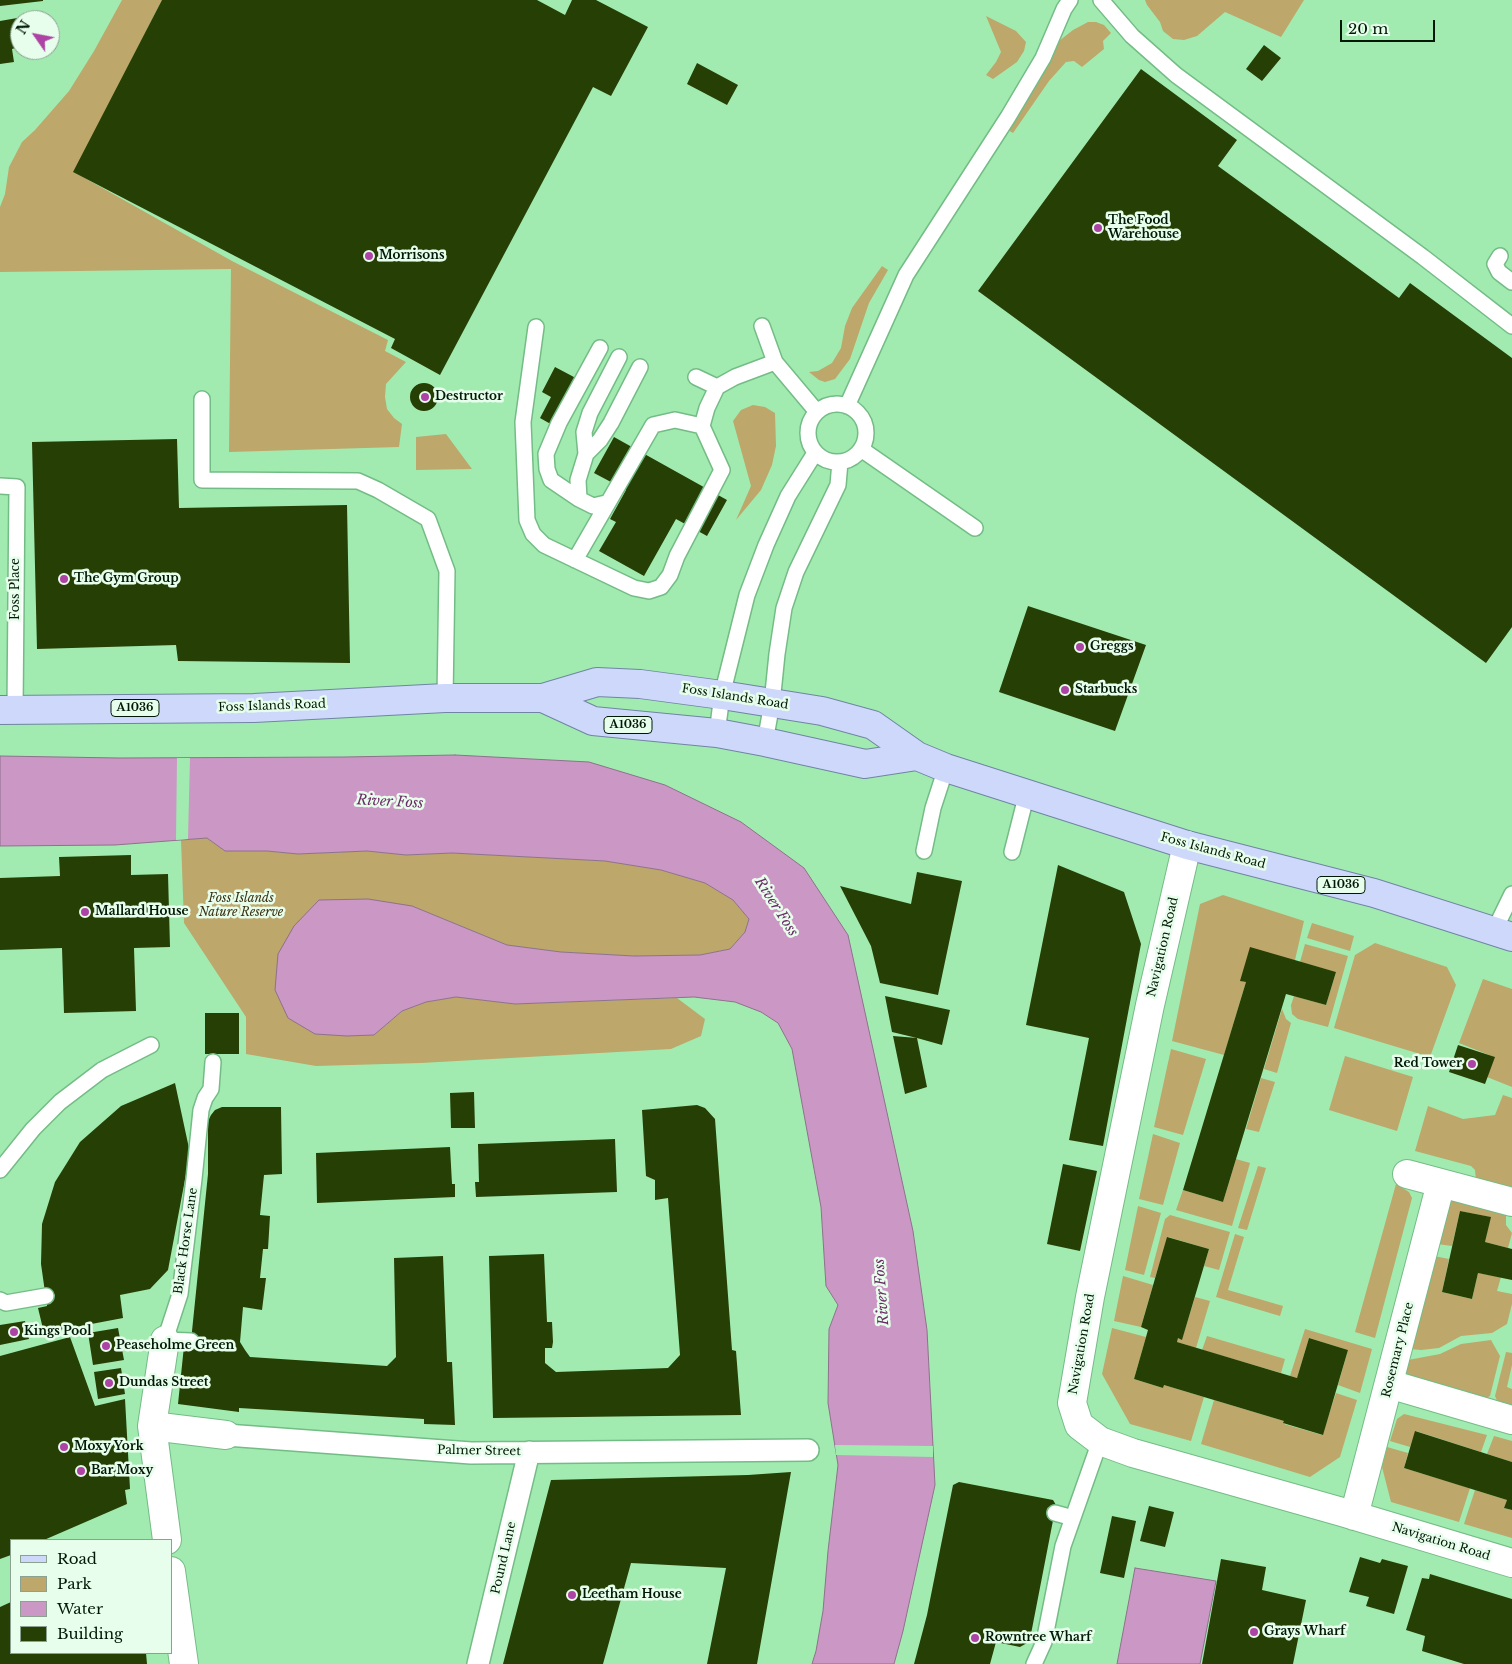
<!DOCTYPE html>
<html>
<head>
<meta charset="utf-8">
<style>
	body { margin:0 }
	#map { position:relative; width:1512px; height:1664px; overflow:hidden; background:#a1ebb1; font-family:"Libre Baskerville",serif }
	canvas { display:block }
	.legend { position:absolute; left:10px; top:1539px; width:162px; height:115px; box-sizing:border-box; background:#e8feec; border:1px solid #8ba290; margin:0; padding:6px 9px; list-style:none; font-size:15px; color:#001805 }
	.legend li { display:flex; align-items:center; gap:10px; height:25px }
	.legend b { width:25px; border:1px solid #8ba290 }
	.north { position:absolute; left:10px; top:10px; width:50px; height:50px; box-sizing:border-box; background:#e8feec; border:1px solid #8ba290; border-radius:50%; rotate:303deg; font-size:14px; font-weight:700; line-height:20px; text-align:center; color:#001805 }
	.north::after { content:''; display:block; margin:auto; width:18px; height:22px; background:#ad43a5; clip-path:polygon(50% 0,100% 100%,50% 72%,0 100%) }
	.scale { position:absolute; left:1340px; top:20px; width:95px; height:22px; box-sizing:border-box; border:2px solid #001805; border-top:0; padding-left:6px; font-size:15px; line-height:18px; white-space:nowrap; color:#001805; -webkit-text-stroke:4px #e8feec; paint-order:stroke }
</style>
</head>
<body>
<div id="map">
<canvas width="1512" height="1664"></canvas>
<ul class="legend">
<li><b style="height:6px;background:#cdd8fb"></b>Road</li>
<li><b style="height:14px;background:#bda76b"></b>Park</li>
<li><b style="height:14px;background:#cb97c4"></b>Water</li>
<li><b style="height:14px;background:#263f04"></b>Building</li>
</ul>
<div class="north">N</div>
<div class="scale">20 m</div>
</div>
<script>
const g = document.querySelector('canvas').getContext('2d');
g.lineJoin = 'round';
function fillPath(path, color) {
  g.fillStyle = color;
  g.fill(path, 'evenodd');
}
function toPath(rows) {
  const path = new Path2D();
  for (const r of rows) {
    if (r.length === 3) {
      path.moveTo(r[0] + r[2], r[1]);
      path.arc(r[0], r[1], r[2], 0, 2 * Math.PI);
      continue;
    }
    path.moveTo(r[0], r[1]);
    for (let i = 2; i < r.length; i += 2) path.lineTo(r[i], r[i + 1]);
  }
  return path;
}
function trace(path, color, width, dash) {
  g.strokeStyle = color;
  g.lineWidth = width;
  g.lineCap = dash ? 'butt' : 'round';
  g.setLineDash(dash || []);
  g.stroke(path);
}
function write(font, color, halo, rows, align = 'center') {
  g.font = font + ' "Libre Baskerville",serif';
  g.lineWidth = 5;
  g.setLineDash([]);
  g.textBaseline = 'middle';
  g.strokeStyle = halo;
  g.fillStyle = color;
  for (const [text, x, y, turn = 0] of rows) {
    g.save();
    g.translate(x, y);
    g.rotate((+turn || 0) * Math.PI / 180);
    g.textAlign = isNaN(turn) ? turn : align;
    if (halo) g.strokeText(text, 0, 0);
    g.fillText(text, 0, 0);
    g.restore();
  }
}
fillPath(toPath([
	[122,0,162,0,74,172,232,261,388,340,385,351,406,362,386,384,385,397,387,409,394,418,402,424,399,447,229,452,231,269,0,272,0,207,5,194,9,167,22,142,35,130,69,91,94,51],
	[1145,0,1304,0,1281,37,1225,12,1197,36,1184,40,1173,39,1163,31,1160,22,1147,5],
	[986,16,1016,31,1026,42,1024,51,1017,62,993,79,986,75,996,62,1001,52],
	[1088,22,1096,22,1104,25,1111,33,1103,41,1104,49,1082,67,1074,61,1066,62,1049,81,1013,133,1008,130,1059,41,1073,30],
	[882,266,888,270,869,303,850,359,835,379,825,382,819,380,809,372,818,371,832,363,841,348,845,326,852,308],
	[753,405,765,407,775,413,776,446,772,465,761,490,736,520,751,486,733,421,741,410],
	[446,434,472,469,416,470,416,437],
	[207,838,225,851,267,851,298,854,367,851,406,855,452,853,605,861,661,870,705,883,733,900,749,919,745,932,730,949,700,955,634,956,561,952,507,945,412,906,374,1035,402,1011,426,1002,456,997,515,1004,677,998,705,1019,701,1036,671,1049,421,1063,316,1066,246,1054,246,1017,184,923,181,840],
	[1223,895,1304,921,1295,960,1241,981,1246,982,1224,1055,1172,1041,1200,904],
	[1312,923,1354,936,1350,951,1307,938],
	[1375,943,1447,967,1456,985,1430,1057,1334,1028,1355,955],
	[1305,944,1348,956,1328,1027,1298,1019,1292,1014,1291,1005,1294,996,1326,1005,1336,972,1300,962],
	[1483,979,1512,989,1512,1087,1487,1077,1494,1057,1459,1043],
	[1282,1009,1286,1019,1291,1023,1277,1073,1264,1069],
	[1171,1049,1206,1059,1183,1135,1154,1127],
	[1345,1056,1413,1077,1397,1131,1329,1110],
	[1261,1078,1275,1082,1259,1132,1246,1129],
	[1503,1095,1512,1098,1512,1196,1476,1180,1475,1170,1471,1166,1415,1151,1428,1106,1463,1119,1495,1115],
	[1153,1134,1180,1143,1163,1205,1139,1199],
	[1236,1159,1250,1163,1232,1226,1176,1210,1183,1190,1223,1202],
	[1258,1166,1266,1168,1247,1230,1238,1228],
	[1396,1184,1409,1192,1412,1198,1375,1338,1355,1332],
	[1460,1200,1506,1210,1506,1225,1512,1233,1508,1248,1485,1242,1490,1217,1460,1211,1452,1246,1437,1244,1448,1206,1452,1201],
	[1138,1206,1161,1213,1144,1275,1125,1270],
	[1170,1215,1230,1232,1219,1270,1204,1266,1209,1249,1168,1237,1155,1278,1150,1277,1165,1219],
	[1235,1234,1244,1237,1228,1290,1283,1306,1280,1316,1216,1297],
	[1434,1256,1449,1259,1442,1292,1472,1299,1478,1273,1501,1277,1497,1291,1512,1294,1512,1304,1507,1324,1492,1333,1461,1336,1439,1348,1421,1350,1410,1349],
	[1123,1276,1153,1285,1141,1327,1114,1321],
	[1195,1297,1210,1301,1196,1348,1177,1342,1178,1338,1182,1339],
	[1112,1328,1146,1337,1134,1379,1163,1388,1164,1385,1204,1397,1191,1441,1130,1424,1102,1374],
	[1305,1329,1372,1349,1360,1393,1338,1385,1348,1350,1309,1338,1297,1378,1290,1376],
	[1207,1336,1285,1359,1281,1373,1202,1350],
	[1491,1340,1500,1356,1490,1396,1481,1401,1405,1376,1404,1371,1408,1360,1440,1354,1461,1344],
	[1506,1352,1512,1353,1512,1365,1507,1387,1512,1389,1512,1409,1499,1405,1495,1396],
	[1336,1393,1357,1400,1340,1457,1310,1477,1201,1444,1214,1400,1284,1421,1284,1424,1322,1435],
	[1404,1414,1487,1435,1481,1452,1416,1431,1410,1447,1390,1441,1397,1419],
	[1494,1436,1512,1441,1512,1462,1487,1454],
	[1387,1447,1408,1453,1404,1468,1470,1488,1459,1522,1391,1502,1382,1467],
	[1475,1490,1507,1500,1504,1508,1512,1510,1512,1538,1464,1524]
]), '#bda76b');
const water = toPath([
	[455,755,589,762,665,785,741,822,804,868,848,935,913,1231,927,1330,935,1485,903,1631,894,1664,812,1664,816,1651,823,1611,828,1551,838,1465,828,1403,829,1329,838,1305,826,1286,821,1207,792,1049,778,1023,761,1012,735,1002,694,997,515,1004,456,997,426,1002,402,1011,374,1035,347,1036,315,1034,288,1018,275,990,278,954,294,926,319,900,368,899,412,906,507,945,561,952,634,956,700,955,730,949,745,932,749,919,733,900,705,883,661,870,605,861,452,853,406,855,367,851,298,854,267,851,225,851,207,838,115,845,0,846,0,756,119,758,344,757,455,755],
	[1135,1568,1216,1581,1200,1664,1117,1664,1135,1568]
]);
fillPath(water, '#cb97c4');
trace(water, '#8e718b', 1);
fillPath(toPath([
	[177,758,190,758,188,839,176,840],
	[835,1445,933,1446,933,1457,836,1455]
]), '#a1ebb1');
fillPath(toPath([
	[0,0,43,0,43,1,0,6],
	[162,0,537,0,565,15,572,0,596,0,648,27,611,96,593,87,440,375,391,348,395,339,73,172],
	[23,17,23,20,20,20,20,47,12,49,14,62,0,64,0,21],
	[1264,45,1281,58,1262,81,1246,69],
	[697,63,738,85,727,105,687,84],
	[1141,69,1237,140,1218,166,1399,298,1410,283,1512,358,1512,627,1486,663,978,291],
	[555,367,589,385,563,431,540,418,551,397,542,392],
	[424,397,14],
	[614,437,727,500,707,536,676,519,644,576,599,551,616,522,610,519,626,490,594,473],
	[177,439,179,508,347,505,350,663,178,661,176,645,37,649,32,442],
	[1028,606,1146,645,1115,731,999,692],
	[131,855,131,875,168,874,170,947,134,948,136,1011,64,1013,62,948,0,950,0,878,60,876,59,857],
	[1058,865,1124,892,1141,944,1103,1146,1069,1140,1089,1038,1026,1025],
	[917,872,962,881,938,995,880,983,871,946,840,886,911,904],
	[1250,947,1336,972,1326,1005,1286,994,1223,1202,1183,1190,1246,982,1240,981],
	[885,996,950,1010,942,1045,917,1038,927,1087,905,1094,893,1036,917,1038,892,1032],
	[205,1013,239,1013,239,1054,205,1054],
	[1458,1045,1495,1057,1485,1084,1449,1072],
	[175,1083,190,1153,168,1270,150,1289,120,1295,123,1318,44,1333,38,1308,47,1306,41,1264,42,1224,55,1182,80,1142,121,1106],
	[474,1092,475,1128,451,1128,450,1093],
	[697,1105,705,1108,715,1119,732,1350,736,1351,741,1415,493,1418,489,1256,544,1254,547,1322,552,1322,553,1342,552,1348,545,1348,545,1363,556,1372,668,1368,680,1355,668,1198,655,1200,655,1180,646,1176,642,1110],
	[222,1107,281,1107,282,1174,264,1175,260,1215,270,1216,268,1249,263,1249,260,1278,266,1278,262,1310,243,1307,240,1342,245,1350,250,1357,387,1366,396,1357,394,1258,443,1256,447,1362,452,1362,455,1425,424,1424,424,1419,239,1408,239,1412,178,1404,184,1346,191,1341,208,1174,208,1121,211,1115,215,1110],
	[615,1139,617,1192,476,1197,475,1182,479,1182,478,1144],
	[450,1147,452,1184,455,1184,455,1197,317,1203,316,1153],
	[1063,1164,1097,1171,1080,1251,1047,1244],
	[1460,1211,1491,1217,1485,1242,1512,1249,1512,1280,1478,1273,1472,1299,1442,1292],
	[1167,1237,1209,1249,1182,1340,1178,1338,1177,1342,1297,1378,1309,1338,1348,1350,1323,1435,1283,1423,1284,1421,1164,1385,1163,1388,1134,1379,1148,1330,1141,1327],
	[25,1321,29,1339,0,1345,0,1325],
	[118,1328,124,1360,93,1365,88,1333],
	[70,1337,95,1406,125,1399,130,1489,125,1490,127,1504,44,1540,11,1540,11,1555,0,1559,0,1356],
	[121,1368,125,1394,98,1399,94,1372],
	[1415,1431,1512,1462,1512,1510,1504,1508,1507,1500,1404,1468],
	[791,1472,757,1664,707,1664,726,1568,631,1563,603,1664,503,1664,551,1480,748,1475],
	[959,1482,1053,1500,1056,1505,1031,1634,1027,1643,1020,1647,996,1642,990,1664,914,1664,927,1615,953,1485],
	[1149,1506,1174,1512,1165,1547,1140,1541],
	[1112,1516,1136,1521,1124,1578,1100,1573],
	[1360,1557,1380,1563,1382,1559,1408,1566,1394,1614,1366,1606,1369,1597,1349,1592],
	[1221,1559,1266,1567,1262,1590,1306,1600,1293,1664,1202,1664],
	[1430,1574,1512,1599,1512,1664,1464,1664,1422,1651,1425,1636,1406,1630,1422,1578,1429,1579],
	[11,1602,11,1653,146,1653,147,1664,0,1664,0,1607]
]), '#263f04');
const service = toPath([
	[1101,0,1132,36,1176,75,1423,257,1512,326],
	[1500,256,1495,264,1499,272,1512,282],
	[762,326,775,362,817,412],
	[536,327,523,422,527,520,533,534,544,545,634,588,649,591,661,587,670,575,677,556,722,470,702,426,707,408,717,387,735,377,775,362],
	[696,377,717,387],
	[202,399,202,480,358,481,378,490,428,519,447,571,445,698],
	[837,433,29],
	[847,406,906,275,1008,117,1043,58,1064,9,1070,0],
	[861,449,975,528],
	[586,454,600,440,611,423,640,367],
	[0,486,17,487,15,709],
	[579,499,551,480,547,469,546,454,559,423,600,348],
	[606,503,593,506,579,499,578,480,586,454,584,432,590,413,619,357],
	[575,560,653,425,675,420,702,426],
	[717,733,722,695,747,595,766,545,788,496,815,453],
	[765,742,772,703,777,654,784,608,796,572,838,485,840,462],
	[924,851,933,808,946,768],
	[1012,852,1027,793],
	[1494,931,1512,894],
	[0,1170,33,1129,60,1102,102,1070,151,1045],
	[0,1300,6,1303,46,1296],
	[191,1341,165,1340,180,1294,194,1179,201,1110,205,1098,211,1089,213,1062],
	[1055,1513,1073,1518],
	[1034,1664,1044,1642,1063,1546,1100,1441]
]);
const pedestrian = toPath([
	[226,1435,471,1453,808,1450],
	[478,1664,529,1452]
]);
const minor = toPath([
	[1187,845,1150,1005,1090,1297,1072,1403,1079,1425,1100,1441,1133,1453,1342,1512,1512,1563],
	[1407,1174,1512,1202],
	[165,1340,152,1426,167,1540],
	[1389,1384,1512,1420],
	[152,1426,226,1435],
	[1354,1516,1441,1183],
	[171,1571,184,1664]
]);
const primary = toPath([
	[543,698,593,721,717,733,765,742,865,764,917,756],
	[0,710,254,708,445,698,543,698,597,682,640,684,722,695,822,711,873,725,917,756,946,768,1187,845,1374,893,1512,937]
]);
trace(service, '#74bc86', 18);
trace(pedestrian, '#74bc86', 24);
trace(minor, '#74bc86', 30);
trace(primary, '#7084a3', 30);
trace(service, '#fff', 15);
trace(pedestrian, '#fff', 21);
trace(minor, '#fff', 28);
trace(primary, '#cdd8fb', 28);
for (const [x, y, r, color] of [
	[1098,228,5,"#ad43a5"],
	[369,256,5,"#ad43a5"],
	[425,397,5,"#ad43a5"],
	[64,579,5,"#ad43a5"],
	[1080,647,5,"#ad43a5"],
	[1065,690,5,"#ad43a5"],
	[85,912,5,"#ad43a5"],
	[1472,1064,5,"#ad43a5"],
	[14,1332,5,"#ad43a5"],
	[106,1346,5,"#ad43a5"],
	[109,1383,5,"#ad43a5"],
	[64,1447,5,"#ad43a5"],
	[81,1471,5,"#ad43a5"],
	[572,1595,5,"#ad43a5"],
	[1254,1632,5,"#ad43a5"],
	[975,1638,5,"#ad43a5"]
]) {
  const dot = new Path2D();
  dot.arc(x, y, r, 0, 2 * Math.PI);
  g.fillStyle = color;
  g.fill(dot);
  trace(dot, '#e8feec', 2);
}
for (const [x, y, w] of [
	[135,708,48],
	[628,725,48],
	[1341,885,48]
]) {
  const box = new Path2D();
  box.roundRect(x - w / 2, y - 8.5, w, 17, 4);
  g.fillStyle = '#e8feec';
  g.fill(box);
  trace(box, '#001805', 1);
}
write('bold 11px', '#001805', null, [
	["A1036",135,708],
	["A1036",628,725],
	["A1036",1341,885]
]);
write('bold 12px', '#001805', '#e8feec', [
	["The Food",1108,221],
	["Warehouse",1108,235],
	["Morrisons",379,256],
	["Destructor",435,397],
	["The Gym Group",74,579],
	["Greggs",1090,647],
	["Starbucks",1075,690],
	["Mallard House",95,912],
	["Red Tower",1462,1064,"right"],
	["Kings Pool",24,1332],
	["Peaseholme Green",116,1346],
	["Dundas Street",119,1383],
	["Moxy York",74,1447],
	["Bar Moxy",91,1471],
	["Leetham House",582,1595],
	["Grays Wharf",1264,1632],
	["Rowntree Wharf",985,1638]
], 'left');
write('12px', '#001805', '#e8feec', [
	["Foss Place",16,589,-90],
	["Foss Islands Road",735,697,9],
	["Foss Islands Road",272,706,-2],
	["Foss Islands Road",1213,851,15],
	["Navigation Road",1163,947,-77],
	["Black Horse Lane",186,1241,-82],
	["Navigation Road",1082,1344,-80],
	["Rosemary Place",1398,1350,-76],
	["Palmer Street",479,1451,1],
	["Navigation Road",1441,1542,17],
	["Pound Lane",504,1558,-77]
]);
write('italic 12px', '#392f11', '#e8feec', [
	["Foss Islands",241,899],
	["Nature Reserve",241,913]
]);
write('italic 14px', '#6a2b65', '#e8feec', [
	["River Foss",390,802,3],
	["River Foss",776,907,57],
	["River Foss",882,1292,-94]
]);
</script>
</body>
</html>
